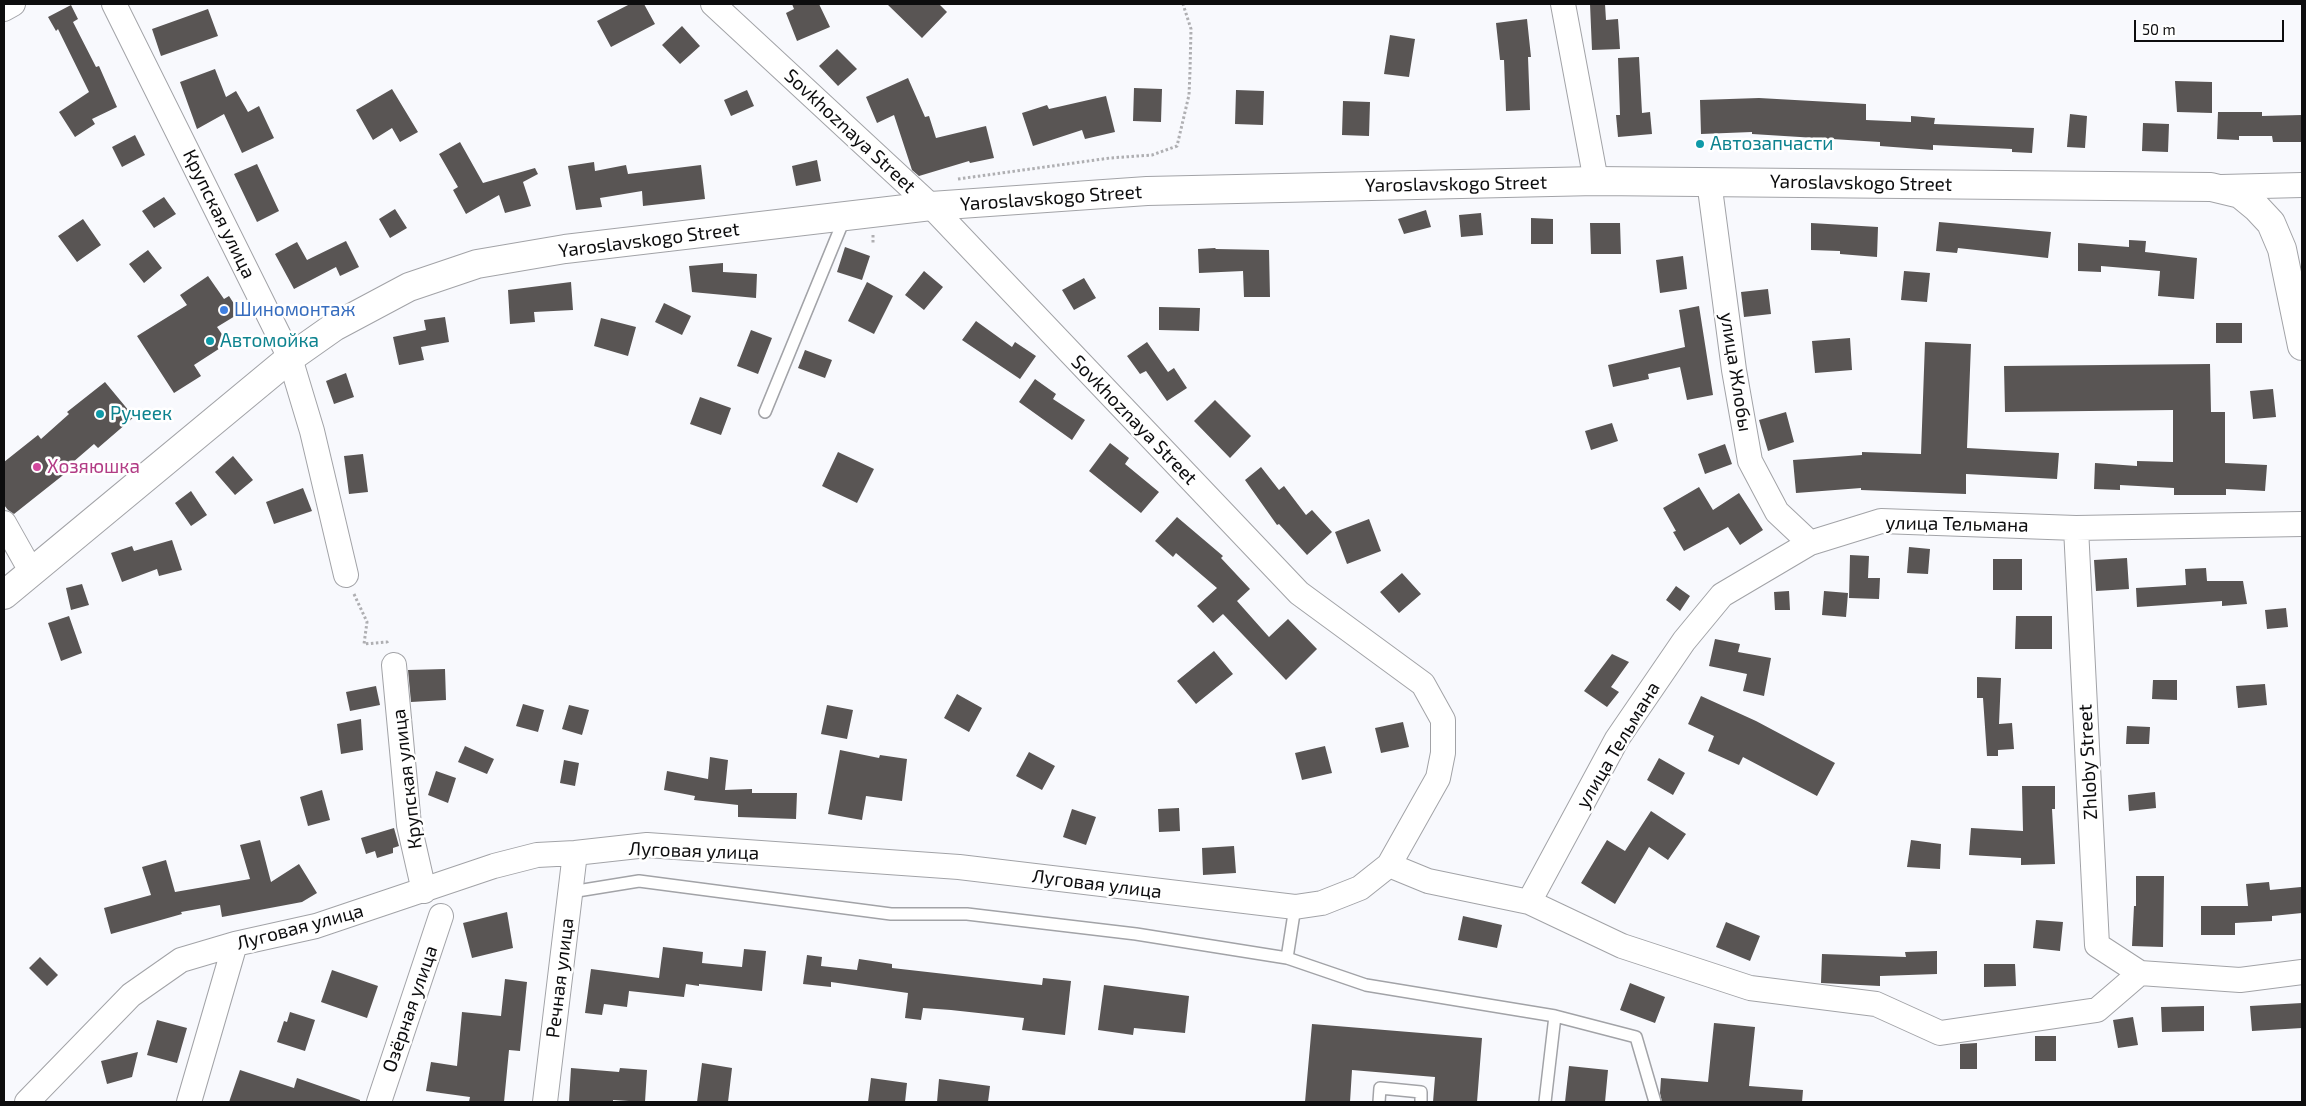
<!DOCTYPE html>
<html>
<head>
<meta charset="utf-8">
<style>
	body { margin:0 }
	#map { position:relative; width:2306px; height:1106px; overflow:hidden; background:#f8f9fd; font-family:"Exo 2",sans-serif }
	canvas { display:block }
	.frame { position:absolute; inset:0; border:5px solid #0d0d0e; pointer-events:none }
	.scale { position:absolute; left:2134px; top:20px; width:150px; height:22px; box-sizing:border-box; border:2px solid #0d0d0e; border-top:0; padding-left:6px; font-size:15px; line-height:18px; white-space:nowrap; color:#0d0d0e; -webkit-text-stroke:4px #fff; paint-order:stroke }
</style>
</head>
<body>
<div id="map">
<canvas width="2306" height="1106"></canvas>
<div class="frame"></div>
<div class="scale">50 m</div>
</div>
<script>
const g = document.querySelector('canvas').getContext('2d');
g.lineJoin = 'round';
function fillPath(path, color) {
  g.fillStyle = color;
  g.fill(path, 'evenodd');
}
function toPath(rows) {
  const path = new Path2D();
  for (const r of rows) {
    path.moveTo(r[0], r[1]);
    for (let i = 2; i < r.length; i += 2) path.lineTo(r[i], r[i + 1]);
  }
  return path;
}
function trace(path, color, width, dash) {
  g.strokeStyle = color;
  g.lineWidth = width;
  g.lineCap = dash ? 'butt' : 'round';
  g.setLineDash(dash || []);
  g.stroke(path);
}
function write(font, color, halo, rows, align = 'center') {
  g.font = font + ' "Exo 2",sans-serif';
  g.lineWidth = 5;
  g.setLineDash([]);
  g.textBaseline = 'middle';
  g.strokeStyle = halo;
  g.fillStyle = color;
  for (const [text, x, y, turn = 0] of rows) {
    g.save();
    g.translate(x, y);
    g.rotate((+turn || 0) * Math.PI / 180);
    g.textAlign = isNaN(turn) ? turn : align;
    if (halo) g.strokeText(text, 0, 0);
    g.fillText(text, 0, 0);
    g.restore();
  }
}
fillPath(toPath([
	[630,4,644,4,655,24,611,47,597,21],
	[792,4,819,4,830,27,797,41,786,13,794,9],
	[887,4,939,4,947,12,922,38],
	[1590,4,1605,4,1606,20,1618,19,1620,49,1592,50],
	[71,5,78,19,73,22,96,67,99,66,117,107,92,119,95,124,75,137,59,112,89,92,58,29,56,31,48,17],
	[208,9,218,36,161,56,152,29],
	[1527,19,1531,57,1528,57,1530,110,1506,111,1504,60,1500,60,1496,23],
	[682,26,700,46,680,64,662,45],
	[1390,35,1415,39,1409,77,1384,74],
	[837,49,857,69,838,86,819,66],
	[1639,57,1642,113,1650,112,1652,134,1618,137,1616,115,1620,115,1618,58],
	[215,69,226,97,236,91,248,112,259,106,274,138,242,153,224,114,197,129,180,82],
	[908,78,925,117,929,116,936,138,986,126,994,158,970,163,969,161,919,176,912,170,894,115,877,123,866,97],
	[2175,81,2212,82,2212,113,2177,112],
	[1134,88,1162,89,1161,122,1133,121],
	[392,89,418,132,400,142,392,128,373,140,356,110],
	[747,90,754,106,731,116,724,100],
	[1236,90,1264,91,1263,125,1235,124],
	[1106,96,1115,132,1085,139,1082,130,1033,146,1022,113,1047,105,1049,109],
	[1759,98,1866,104,1866,120,1911,122,1911,116,1935,118,1934,124,2034,128,2032,153,2012,152,2012,149,1933,145,1933,150,1880,146,1880,142,1752,134,1752,132,1701,134,1700,100],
	[1343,101,1370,102,1369,136,1342,135],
	[2218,112,2262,112,2262,116,2302,115,2302,142,2273,142,2272,136,2239,136,2239,140,2217,139],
	[2070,114,2087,116,2085,148,2067,147],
	[2143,123,2169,124,2168,152,2142,151],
	[135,135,145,155,122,167,112,147],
	[460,142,483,183,535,168,538,174,523,182,531,206,505,213,499,195,466,214,453,190,458,187,439,154],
	[817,160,821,181,796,186,792,166],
	[594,162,595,171,626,165,628,174,701,165,705,199,643,206,642,191,600,198,602,207,576,210,568,166],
	[257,164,279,211,257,222,234,174],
	[164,197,176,214,154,228,142,211],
	[395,209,407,228,390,238,379,219],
	[1426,210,1431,227,1404,234,1398,219],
	[1481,213,1483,235,1461,237,1459,215],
	[1531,218,1553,219,1553,244,1531,244],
	[83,219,101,245,77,262,58,236],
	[1939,222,2051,232,2048,258,1958,248,1957,253,1936,251],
	[1590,223,1620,223,1621,254,1591,254],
	[1811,223,1878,227,1877,257,1840,254,1840,251,1811,250],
	[2129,240,2146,241,2145,252,2197,258,2194,299,2158,296,2160,271,2101,266,2101,272,2078,271,2078,243,2129,247],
	[346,241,359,267,340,276,336,267,294,289,275,254,297,242,307,260],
	[845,247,870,256,862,280,837,272],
	[1215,248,1216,249,1269,250,1270,297,1244,297,1243,271,1199,273,1198,249],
	[148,250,162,268,144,283,129,264],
	[1683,256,1687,289,1660,293,1656,260],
	[723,263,723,272,757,274,756,298,692,292,689,266],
	[924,271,943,287,924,310,905,295],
	[1904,271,1930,273,1927,302,1901,300],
	[208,276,224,299,229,296,240,313,217,327,228,343,194,365,201,376,174,393,137,336,187,305,180,295],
	[1084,278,1096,298,1074,310,1062,290],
	[571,282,573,310,534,312,535,322,510,324,508,290],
	[867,282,893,296,874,334,848,321],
	[1768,289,1771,314,1744,317,1741,292],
	[664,303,691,316,682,335,655,322],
	[1699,306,1713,395,1687,400,1680,367,1648,374,1649,379,1613,387,1608,365,1685,347,1679,310],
	[1159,307,1200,308,1199,331,1159,330],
	[445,317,449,342,421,347,424,360,399,365,393,337,426,330,424,320],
	[601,318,636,327,628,356,594,346],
	[976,321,1012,347,1015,342,1036,356,1020,379,962,340],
	[2216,323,2242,323,2242,343,2216,343],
	[751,330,772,338,758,374,737,366],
	[1850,338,1852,370,1815,373,1812,341],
	[1147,342,1168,372,1174,368,1187,388,1167,401,1146,371,1140,374,1127,356],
	[1925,342,1971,344,1967,448,2059,453,2057,479,1966,474,1966,494,1861,490,1861,488,1796,493,1793,460,1862,455,1862,452,1921,454],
	[805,350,832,360,825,378,798,368],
	[2210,364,2211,412,2225,412,2225,463,2267,465,2265,491,2226,489,2226,495,2174,495,2174,488,2120,485,2120,490,2094,489,2095,463,2137,466,2137,461,2173,462,2173,410,2005,412,2004,366],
	[346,373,354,397,334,404,326,381],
	[1035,379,1056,394,1053,399,1085,420,1072,440,1019,402],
	[105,382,134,417,98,448,94,444,65,469,67,472,14,514,8,510,4,505,4,462,38,435,41,439,69,414,67,412],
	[2273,389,2276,417,2253,419,2250,391],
	[700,397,731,408,721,435,690,424],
	[1215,400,1251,436,1230,458,1194,421],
	[1786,412,1794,442,1768,451,1759,420],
	[1612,423,1618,441,1591,450,1585,431],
	[1110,443,1129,458,1125,464,1159,492,1141,513,1089,471],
	[1725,444,1732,464,1705,474,1698,454],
	[838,452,874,469,857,503,822,486],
	[363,454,368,492,349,494,344,456],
	[233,456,253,480,235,495,215,472],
	[1261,467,1279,490,1284,486,1306,515,1312,510,1332,532,1307,555,1279,524,1277,525,1245,480],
	[1699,487,1713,510,1739,493,1763,530,1740,545,1728,527,1684,551,1673,532,1676,531,1663,508],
	[303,488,312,511,274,524,266,502],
	[191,491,207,515,191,526,175,503],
	[1177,517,1223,556,1221,558,1250,589,1237,601,1269,637,1288,619,1317,649,1286,680,1223,614,1213,623,1197,606,1217,588,1176,553,1173,557,1155,541],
	[1369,519,1381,551,1347,564,1335,532],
	[172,540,182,570,159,576,157,569,122,582,111,553,132,546,134,551],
	[1909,547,1930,549,1928,574,1907,573],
	[1850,555,1869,556,1868,578,1880,578,1879,599,1849,598],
	[2127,558,2129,589,2096,591,2094,560],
	[1993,559,2022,559,2022,590,1993,590],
	[2206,568,2207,581,2243,581,2247,604,2222,606,2222,601,2137,607,2136,588,2186,585,2185,569],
	[1402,573,1421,594,1399,613,1380,592],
	[82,584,89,605,71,610,66,588],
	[1676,586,1690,596,1680,611,1666,600],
	[1789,591,1790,610,1775,610,1774,592],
	[1824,591,1848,593,1846,617,1822,615],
	[2286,608,2288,627,2267,629,2265,610],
	[69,616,82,653,61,661,48,623],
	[2016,616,2052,616,2052,649,2015,649],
	[1715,639,1740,644,1738,652,1771,658,1764,696,1743,691,1747,674,1709,666],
	[1214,651,1233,674,1196,704,1177,681],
	[1612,654,1629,662,1611,687,1619,692,1607,707,1584,691],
	[445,669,446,700,411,702,408,670],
	[1977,677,2001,678,1999,724,2012,723,2014,749,1998,750,1998,756,1987,756,1983,698,1977,698],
	[2153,680,2177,680,2177,700,2152,699],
	[2265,684,2267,705,2238,708,2236,686],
	[376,686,380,705,350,711,346,692],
	[957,694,982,708,969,732,944,718],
	[1701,696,1756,721,1835,763,1817,796,1743,757,1739,765,1708,751,1714,736,1688,724],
	[523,704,544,710,538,732,516,726],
	[569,705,589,710,582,735,562,729],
	[827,705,853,710,847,739,821,734],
	[361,719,363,750,341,754,337,724],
	[1403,722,1409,747,1381,753,1375,728],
	[2127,726,2150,727,2149,744,2126,744],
	[465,746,494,759,487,774,458,762],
	[1325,746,1332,773,1302,780,1295,753],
	[840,750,879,758,880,755,907,759,902,801,866,796,862,820,828,814],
	[1029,752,1055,766,1042,790,1016,776],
	[710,757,728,760,725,790,752,789,752,793,797,793,796,819,738,817,738,805,694,800,695,796,664,790,667,771,708,779],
	[1659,758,1685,773,1673,795,1647,780],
	[564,760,579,763,575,786,560,783],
	[436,771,456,778,448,803,428,795],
	[2022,786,2055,786,2055,809,2052,809,2055,864,2021,865,2021,858,1969,855,1971,828,2023,831],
	[322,790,330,820,308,826,300,797],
	[2155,792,2156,808,2129,811,2128,795],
	[1179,808,1180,831,1159,832,1158,809],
	[1072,809,1096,817,1086,845,1063,837],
	[1651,811,1686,834,1668,860,1649,847,1615,904,1581,883,1607,840,1625,851],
	[394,828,399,846,393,848,393,853,377,858,375,851,366,854,361,838],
	[260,840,271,882,299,864,317,893,302,902,222,917,220,905,181,912,182,914,111,934,104,908,151,895,142,867,166,860,175,892,250,879,240,845],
	[1911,840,1941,844,1940,869,1907,867],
	[1234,846,1236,873,1203,875,1202,848],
	[2136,876,2164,876,2163,947,2132,946,2134,906,2136,906],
	[2269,882,2270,890,2301,887,2302,913,2272,916,2272,921,2235,923,2235,935,2201,935,2201,906,2248,906,2246,884],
	[507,912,513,948,472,958,463,923],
	[1463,916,1502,925,1497,948,1458,940],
	[2036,920,2063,922,2060,951,2033,948],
	[1726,922,1760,936,1750,961,1716,947],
	[663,947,703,952,702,963,742,967,744,949,766,951,762,991,699,984,699,986,686,984,684,997,629,991,627,1007,604,1004,602,1015,585,1013,591,969,659,978],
	[1937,951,1937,974,1880,976,1880,986,1821,983,1822,954,1906,957,1905,952],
	[807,955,822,957,821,966,857,970,859,959,892,964,892,968,1042,985,1043,978,1071,981,1065,1035,1022,1030,1024,1018,951,1010,923,1008,921,1020,905,1018,908,993,831,982,831,987,803,984],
	[40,957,58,975,47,986,29,968],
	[1984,964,2015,964,2016,986,1984,987],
	[332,970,378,986,367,1018,321,1002],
	[505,979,527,982,520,1051,509,1050,504,1102,469,1102,470,1097,426,1091,431,1062,457,1066,462,1012,501,1016],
	[1630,983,1665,997,1655,1023,1620,1010],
	[1104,985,1189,996,1185,1033,1134,1028,1133,1035,1098,1030],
	[2302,1003,2302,1028,2252,1031,2250,1006],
	[2204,1006,2204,1031,2162,1032,2161,1007],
	[290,1012,315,1020,305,1051,277,1042,284,1021,287,1022],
	[2133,1017,2138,1045,2118,1048,2113,1020],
	[157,1020,187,1028,177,1063,147,1055],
	[1714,1023,1755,1027,1749,1086,1803,1090,1802,1102,1662,1102,1660,1093,1661,1078,1708,1082],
	[1312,1024,1482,1038,1477,1102,1433,1102,1435,1077,1352,1070,1350,1102,1305,1102],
	[2035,1036,2056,1036,2056,1061,2035,1061],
	[1977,1043,1977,1069,1960,1069,1960,1044],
	[138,1052,132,1077,107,1084,101,1061],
	[702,1063,732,1068,728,1102,697,1102],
	[1569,1066,1608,1070,1605,1102,1565,1102],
	[571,1068,619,1072,620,1068,647,1070,645,1102,613,1100,613,1102,569,1102],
	[240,1070,294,1088,297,1078,360,1100,360,1102,229,1102],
	[871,1078,907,1083,905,1102,868,1102],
	[939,1079,990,1086,988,1102,937,1102]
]), '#595554');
const service = toPath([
	[765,412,845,217],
	[571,892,639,881,891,914,967,914,1136,934,1287,958,1366,985,1555,1016,1636,1037,1655,1102],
	[1287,958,1295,907],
	[1379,1102,1380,1088,1421,1092,1421,1102],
	[1545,1102,1555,1016]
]);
const minor = toPath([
	[114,4,290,358,312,431,346,575],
	[1563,4,1596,181],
	[4,9,13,4],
	[1709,181,1734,370,1750,461,1777,512,1810,543],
	[2221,187,2302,185],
	[4,523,31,571],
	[2076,528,2097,945,2140,973],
	[394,665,409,825,424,891],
	[1389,865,1428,881,1529,902,1622,946,1750,988,1876,1004,1940,1033,2097,1010,2140,973,2240,980,2302,972],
	[1529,902,1617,739,1684,641,1722,595,1810,543,1881,521,2076,528,2302,524],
	[27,1102,131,995,181,960,235,944,316,926,494,866,537,855,575,853,647,845,959,867,1295,907,1322,903,1360,888,1389,865,1438,778,1443,753,1443,720,1423,684,1299,593,931,206,713,4],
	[189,1102,235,944],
	[379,1102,441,916],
	[545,1102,575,853]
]);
const tertiary = toPath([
	[4,595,290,358,334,327,409,287,477,264,565,249,931,206,1147,191,1596,181,2211,187,2240,194,2257,208,2271,223,2282,249,2302,346]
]);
trace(service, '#a2a3a7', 14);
trace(minor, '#a2a3a7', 26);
trace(tertiary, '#a2a3a7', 30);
trace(toPath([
	[958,179,1110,158,1152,155,1177,146,1189,95,1190,71,1191,29,1183,4],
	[873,235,873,244],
	[354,594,367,622,364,644,387,642,388,645]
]), '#afafb2', 3, [2.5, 2.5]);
trace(service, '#fff', 11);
trace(minor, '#fff', 24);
trace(tertiary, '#fff', 28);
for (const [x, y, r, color] of [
	[1700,144,5,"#0f9aa8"],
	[224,310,5,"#3f7fe0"],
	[210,341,5,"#0f9aa8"],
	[100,414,5,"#0f9aa8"],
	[37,467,5,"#d1479c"]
]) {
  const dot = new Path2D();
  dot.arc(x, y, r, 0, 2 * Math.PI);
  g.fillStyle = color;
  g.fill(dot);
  trace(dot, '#fff', 2);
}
write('19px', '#0d0d0e', '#fff', [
	["Sovkhoznaya Street",850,131,43],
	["Yaroslavskogo Street",1861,183,1],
	["Yaroslavskogo Street",1456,184,-1],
	["Yaroslavskogo Street",1051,198,-4],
	["Крупская улица",219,214,64],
	["Yaroslavskogo Street",649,240,-7],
	["улица Жлобы",1736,372,81],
	["Sovkhoznaya Street",1134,420,46],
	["улица Тельмана",1957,524,1],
	["улица Тельмана",1618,745,-59],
	["Zhloby Street",2088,762,-93],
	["Крупская улица",407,779,-97],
	["Луговая улица",694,851,2],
	["Луговая улица",1097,884,7],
	["Луговая улица",300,927,-15],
	["Речная улица",560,978,-83],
	["Озёрная улица",410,1009,-71]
]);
write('19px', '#0d838f', '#fff', [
	["Автозапчасти",1710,144],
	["Автомойка",220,341],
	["Ручеек",110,414]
], 'left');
write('19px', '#366cbe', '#fff', [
	["Шиномонтаж",234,310]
], 'left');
write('19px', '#b23c85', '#fff', [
	["Хозяюшка",47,467]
], 'left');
</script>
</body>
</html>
